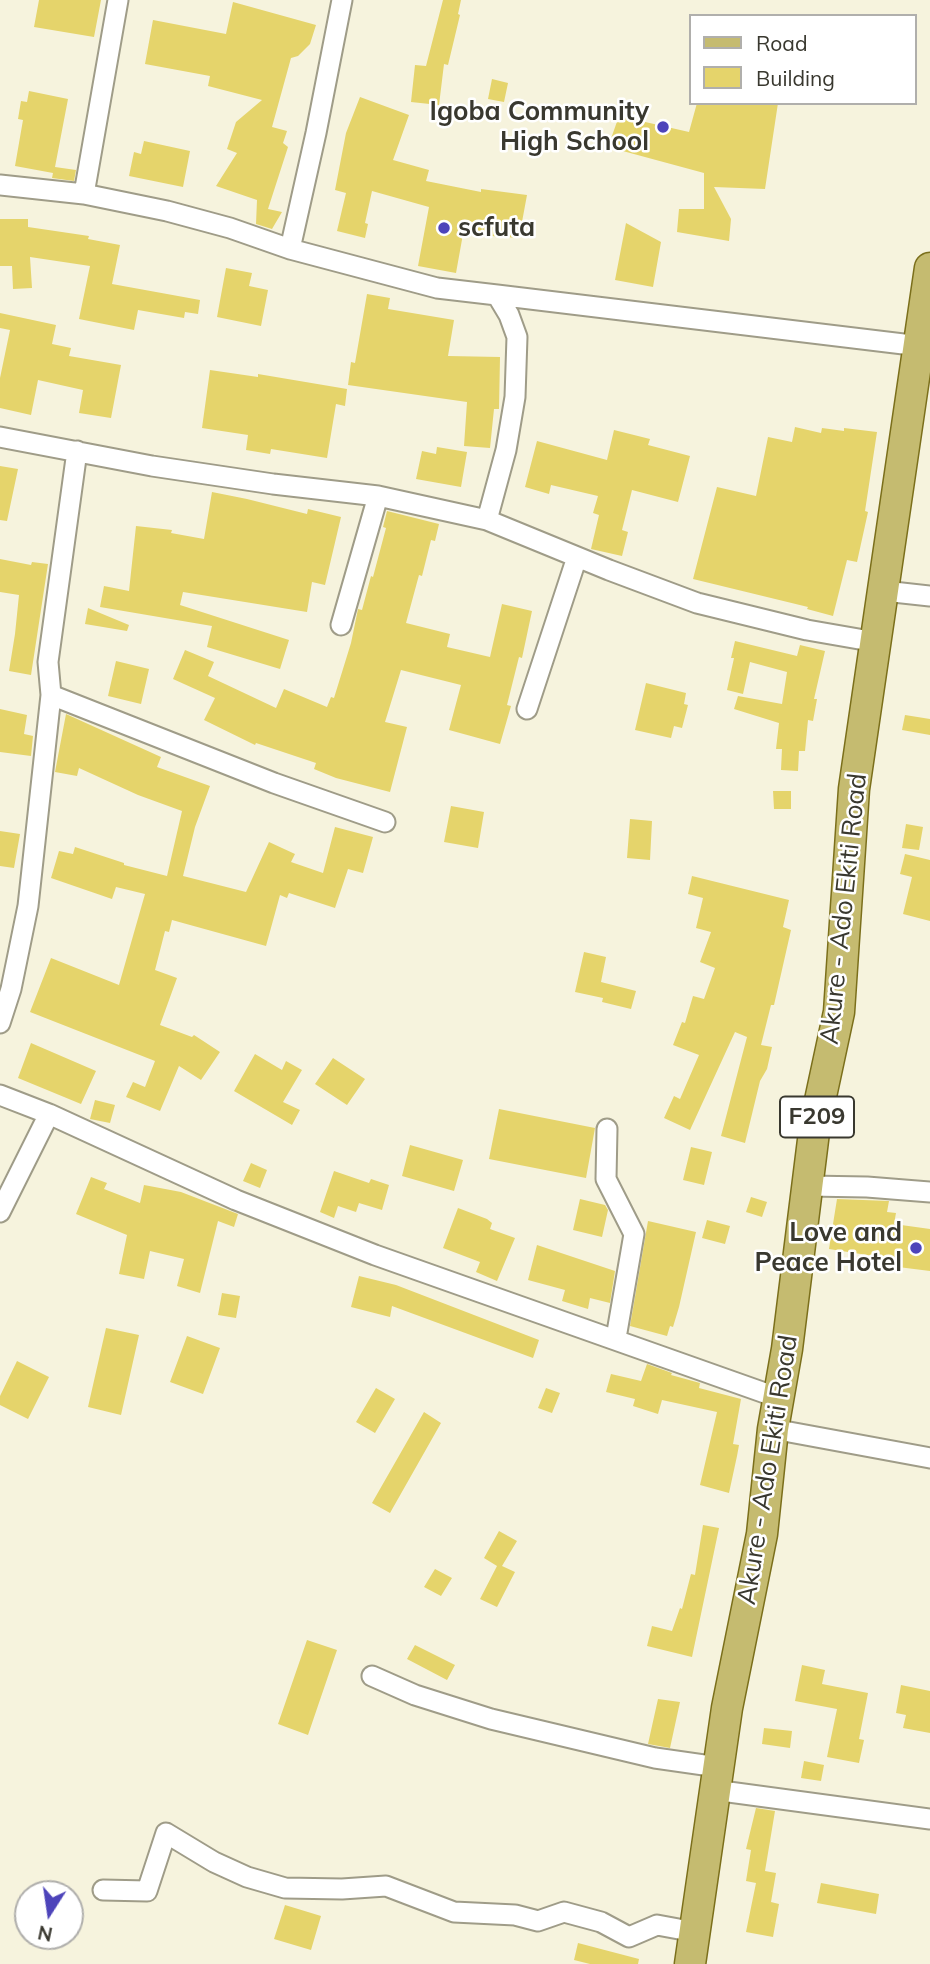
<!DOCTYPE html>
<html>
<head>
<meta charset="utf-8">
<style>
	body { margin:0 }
	#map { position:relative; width:930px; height:1964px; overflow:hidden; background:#f6f3dd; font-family:Mulish,sans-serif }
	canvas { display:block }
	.legend { position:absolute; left:689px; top:14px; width:228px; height:91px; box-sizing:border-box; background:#fff; border:2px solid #b0afac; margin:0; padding:9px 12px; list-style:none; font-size:21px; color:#39382f }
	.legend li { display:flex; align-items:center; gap:14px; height:35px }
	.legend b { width:35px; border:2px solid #b0afac }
	.north { position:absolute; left:14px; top:1880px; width:70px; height:70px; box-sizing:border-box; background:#fff; border:2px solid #b0afac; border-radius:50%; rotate:192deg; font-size:19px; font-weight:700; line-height:28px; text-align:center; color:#39382f }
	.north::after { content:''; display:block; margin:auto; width:24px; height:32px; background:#4d44ba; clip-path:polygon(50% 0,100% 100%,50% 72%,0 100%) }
</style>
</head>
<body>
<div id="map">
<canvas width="930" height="1964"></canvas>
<ul class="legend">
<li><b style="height:9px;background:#c5bb70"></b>Road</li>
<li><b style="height:19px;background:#e5d46b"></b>Building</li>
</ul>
<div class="north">N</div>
</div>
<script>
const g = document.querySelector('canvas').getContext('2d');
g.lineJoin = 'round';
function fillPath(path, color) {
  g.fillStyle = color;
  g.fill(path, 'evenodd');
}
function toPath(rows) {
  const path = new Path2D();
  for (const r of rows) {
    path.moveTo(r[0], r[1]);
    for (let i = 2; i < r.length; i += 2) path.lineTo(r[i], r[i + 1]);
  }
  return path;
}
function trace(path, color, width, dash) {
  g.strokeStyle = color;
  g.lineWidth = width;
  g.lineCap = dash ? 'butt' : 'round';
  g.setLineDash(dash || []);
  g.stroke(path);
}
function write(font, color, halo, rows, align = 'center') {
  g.font = font + ' Mulish,sans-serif';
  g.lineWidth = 5;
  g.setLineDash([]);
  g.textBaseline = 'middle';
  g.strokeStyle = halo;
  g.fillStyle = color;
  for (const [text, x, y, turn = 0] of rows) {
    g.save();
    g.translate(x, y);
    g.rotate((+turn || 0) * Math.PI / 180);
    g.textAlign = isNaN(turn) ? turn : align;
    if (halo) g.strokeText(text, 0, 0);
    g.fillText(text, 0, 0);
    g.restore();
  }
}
fillPath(toPath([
	[39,0,101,0,94,37,34,27],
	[443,0,461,0,458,14,460,15,448,65,444,64,439,105,411,102,415,65,426,66],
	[233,2,316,25,310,44,298,56,291,58,272,127,287,131,283,143,288,147,268,209,282,212,272,229,256,224,257,200,216,186,237,153,227,149,236,122,262,100,208,86,210,76,145,64,153,20,226,34],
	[492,79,508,83,504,102,488,99],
	[29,91,68,99,55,167,76,170,74,181,52,178,53,173,15,166,23,120,18,119,21,101,27,102],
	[360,97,409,115,393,160,429,170,426,181,481,192,481,189,527,195,519,238,463,234,456,273,418,266,429,207,372,191,365,223,368,224,365,238,337,231,346,193,335,190,346,133],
	[697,103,778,103,765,189,714,187,731,219,729,241,677,232,679,209,704,209,704,173,608,147,619,116,689,132],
	[144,141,190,151,183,187,129,176,134,152,141,154],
	[0,219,28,219,28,227,89,236,88,239,120,245,112,284,200,300,198,314,185,312,184,318,138,310,134,330,79,319,90,266,30,257,32,288,13,289,12,266,0,266],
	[626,223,661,242,653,287,615,280],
	[226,268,252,273,249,286,268,290,261,326,217,317],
	[367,294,390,298,388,309,454,320,448,356,500,357,499,409,494,409,490,448,464,446,467,402,348,385,351,362,355,363],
	[0,313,56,325,52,344,71,348,69,356,121,365,111,418,79,413,83,390,38,380,31,415,0,408,0,378,10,330,0,328],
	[210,370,258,377,258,374,347,389,345,406,336,404,327,458,271,449,270,454,246,450,248,435,202,428],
	[795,427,821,433,822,428,844,431,844,428,877,432,865,511,868,512,857,562,847,560,833,616,807,609,808,607,693,579,717,487,756,496,768,437,792,442],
	[614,430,650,439,648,445,690,456,678,502,632,490,622,530,628,532,622,556,591,549,599,515,593,513,598,496,551,485,549,494,525,487,537,441,607,460],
	[437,447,467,452,461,487,416,479,422,451,436,454],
	[0,466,18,469,7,521,0,520],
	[212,492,247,499,307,514,308,509,341,517,325,585,312,582,307,612,183,592,180,605,289,640,280,669,207,647,212,626,100,607,104,586,129,591,136,526,172,530,171,533,204,539],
	[387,511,439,524,435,541,431,540,422,576,419,575,406,623,450,634,447,647,490,657,502,604,532,611,522,658,519,657,507,705,511,706,500,744,449,730,461,685,401,670,385,722,407,727,390,792,336,778,314,769,316,763,256,743,255,745,204,720,215,698,173,679,185,650,214,662,208,676,276,708,284,689,327,707,331,697,334,698,351,643,358,609,362,610,371,576,373,577,386,528,383,527],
	[0,559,31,565,32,562,48,564,31,675,9,671,15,634,19,595,0,592],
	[88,608,129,625,127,631,85,624],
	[735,641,797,656,800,645,825,651,814,699,817,699,813,721,808,720,805,751,799,751,798,771,781,770,782,749,776,749,779,723,734,709,738,696,782,704,787,672,750,662,743,694,727,690,734,658,731,658],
	[116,661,149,669,141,704,108,696],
	[646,683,686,693,684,704,688,705,682,728,674,726,671,738,635,730],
	[0,709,27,715,24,734,33,736,31,756,0,752],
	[66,714,161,757,157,767,210,786,195,827,183,876,246,892,269,842,295,854,291,862,323,873,335,827,373,837,363,873,348,869,335,908,289,893,287,898,280,895,266,946,172,920,169,932,165,931,155,970,177,978,160,1025,192,1037,194,1035,220,1052,201,1080,179,1066,160,1111,126,1097,133,1082,145,1087,155,1061,30,1012,51,958,119,985,145,894,116,887,112,899,51,878,59,851,73,854,75,847,124,863,124,865,167,876,182,811,138,795,79,768,77,776,55,772],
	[905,715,930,719,930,735,902,730],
	[773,791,791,791,791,809,774,809],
	[451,806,484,812,478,848,444,842],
	[630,819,652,821,650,860,627,858],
	[906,824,923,827,919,850,902,848],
	[0,831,20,834,14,868,0,866],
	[905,854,930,860,930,921,903,914,912,877,900,874],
	[692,876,789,900,783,927,791,930,774,1005,771,1005,761,1045,772,1047,767,1069,760,1081,745,1143,721,1136,747,1037,735,1032,690,1130,664,1118,674,1096,680,1099,699,1055,673,1045,682,1022,685,1023,693,996,704,999,715,968,700,962,711,932,696,928,703,898,688,894],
	[584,952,606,957,601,982,636,991,631,1009,602,1002,603,998,575,992],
	[31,1043,96,1071,81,1104,18,1078],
	[255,1054,282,1070,286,1061,302,1070,283,1102,300,1110,292,1125,234,1091],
	[333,1058,365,1079,347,1105,315,1084],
	[95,1100,115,1105,110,1123,90,1119],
	[499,1109,595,1128,586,1178,489,1159],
	[410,1145,463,1160,454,1191,402,1176],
	[691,1147,712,1152,704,1185,683,1180],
	[251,1163,267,1170,260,1188,243,1181],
	[334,1171,369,1183,371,1179,389,1185,382,1210,359,1203,356,1212,338,1206,334,1218,320,1212],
	[91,1177,107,1183,104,1189,140,1203,144,1185,181,1192,238,1214,234,1227,218,1221,200,1293,177,1286,184,1259,150,1251,144,1279,119,1274,127,1235,76,1214],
	[751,1197,767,1202,762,1217,746,1212],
	[580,1199,605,1205,608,1210,602,1237,573,1230],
	[837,1199,889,1201,887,1212,896,1213,894,1224,930,1229,930,1271,898,1267,899,1260,829,1249],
	[458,1208,487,1219,492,1223,490,1229,515,1238,497,1281,476,1272,480,1262,443,1248],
	[707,1220,730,1226,725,1244,702,1238],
	[648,1221,696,1232,679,1307,673,1327,670,1326,667,1336,630,1326],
	[537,1245,615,1271,610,1303,590,1298,588,1309,562,1301,565,1290,528,1280],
	[359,1276,396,1285,539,1340,533,1358,392,1306,390,1317,351,1307],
	[222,1293,240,1296,236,1318,218,1315],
	[106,1328,139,1335,121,1415,88,1407],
	[187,1336,220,1348,203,1394,170,1382],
	[17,1361,49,1377,28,1419,0,1405,0,1396],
	[647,1364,672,1373,671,1375,700,1383,699,1388,741,1399,733,1444,739,1445,737,1456,729,1493,700,1485,717,1412,662,1400,658,1414,633,1406,635,1399,606,1392,611,1374,641,1381],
	[376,1388,395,1399,375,1433,356,1422],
	[546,1388,560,1393,552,1413,538,1408],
	[424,1412,441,1423,390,1513,372,1503],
	[703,1525,719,1528,692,1657,647,1646,652,1626,672,1631,680,1608,682,1609,691,1574,695,1575],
	[499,1531,517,1541,502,1566,515,1572,497,1607,480,1599,497,1566,484,1558],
	[435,1569,452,1578,441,1596,424,1587],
	[307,1640,337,1650,308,1735,278,1724],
	[415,1645,455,1665,447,1680,407,1659],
	[802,1665,825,1670,822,1684,868,1693,859,1739,864,1740,859,1763,827,1757,837,1709,795,1701],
	[901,1685,930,1691,930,1733,903,1728,906,1715,896,1713],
	[658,1699,680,1702,670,1748,648,1744],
	[764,1728,792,1731,790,1748,762,1744],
	[804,1761,824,1765,821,1781,801,1778],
	[756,1808,775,1811,765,1871,776,1873,771,1902,779,1904,773,1937,746,1932,756,1883,746,1881,751,1850,746,1849],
	[821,1883,879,1894,876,1914,817,1903],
	[285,1905,321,1916,311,1950,274,1939],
	[578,1943,639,1959,638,1964,590,1964,574,1960]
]), '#e5d46b');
const minor = toPath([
	[0,185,84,194,167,211,230,228,290,249,437,288,497,295,509,315,517,337,515,397,506,450,487,520],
	[84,194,118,0],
	[290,249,316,133,342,0],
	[497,295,920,346],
	[0,437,152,466,273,484,378,496,487,520,609,570,697,603,807,630,876,642],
	[884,591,930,596],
	[341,625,378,496],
	[51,695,274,783,385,822],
	[527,709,577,557],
	[0,1023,11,989,28,906,51,695,48,662,77,451],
	[0,1095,49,1114,236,1200,375,1255,779,1398],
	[607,1129,606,1179,634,1234,616,1338],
	[808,1186,867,1187,930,1192],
	[0,1212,49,1114],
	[773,1429,930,1458],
	[372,1676,415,1695,491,1719,655,1758,718,1767],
	[714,1790,930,1819],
	[103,1890,147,1891,166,1833,214,1862,247,1877,285,1888,342,1889,386,1886,454,1912,515,1915,538,1921,564,1912,601,1922,629,1937,657,1925,695,1932]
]);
const primary = toPath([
	[690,1964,727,1708,762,1534,773,1429,787,1349,815,1124,839,1012,854,789,930,268]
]);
trace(minor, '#9f9c88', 23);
trace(primary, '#7b6f1b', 33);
trace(minor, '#fff', 19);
trace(primary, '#c5bb70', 30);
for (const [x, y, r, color] of [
	[663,127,7,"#4d44ba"],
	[444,228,7,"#4d44ba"],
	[916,1248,7,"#4d44ba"]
]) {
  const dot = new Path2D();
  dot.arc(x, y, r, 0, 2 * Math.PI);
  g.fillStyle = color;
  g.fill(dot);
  trace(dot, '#fff', 2.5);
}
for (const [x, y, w] of [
	[817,1117,74]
]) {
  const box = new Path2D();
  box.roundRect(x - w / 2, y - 20.5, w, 41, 5);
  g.fillStyle = '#fff';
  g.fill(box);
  trace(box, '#39382f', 2);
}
write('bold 24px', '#39382f', null, [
	["F209",817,1117]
]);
write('bold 26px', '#39382f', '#fff', [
	["Igoba Community",649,112],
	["High School",649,142],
	["scfuta",458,228,"left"],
	["Love and",902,1233],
	["Peace Hotel",902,1263]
], 'right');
write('26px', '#39382f', '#fff', [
	["Akure - Ado Ekiti Road",844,909,-84],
	["Akure - Ado Ekiti Road",768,1470,-81]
]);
</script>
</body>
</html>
